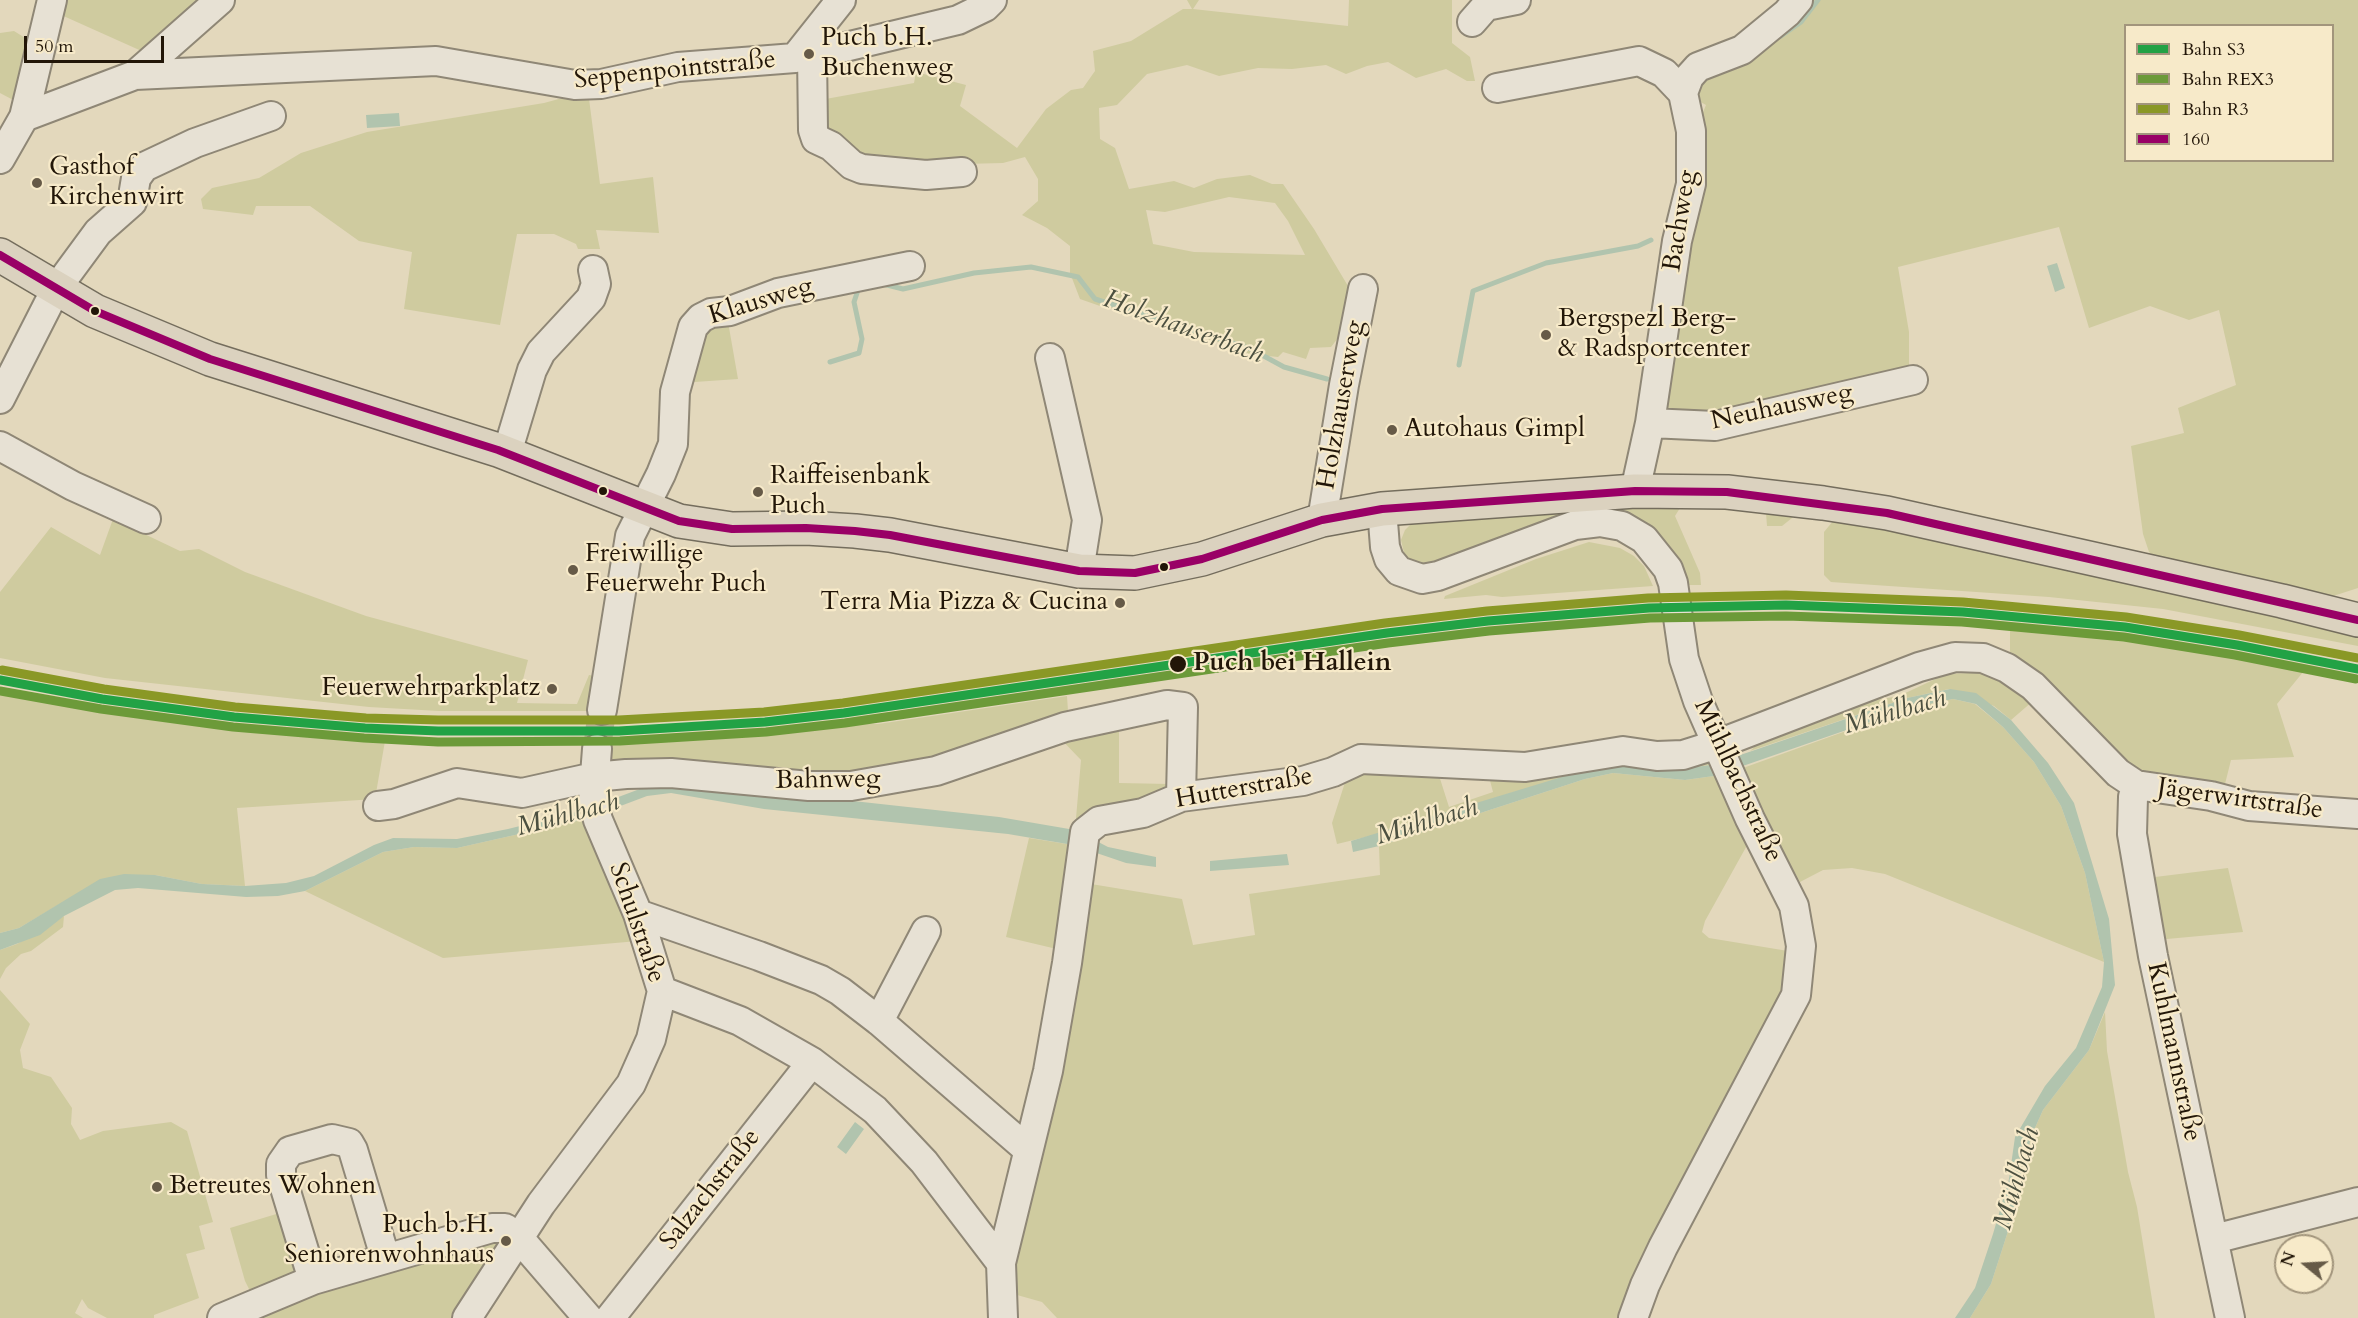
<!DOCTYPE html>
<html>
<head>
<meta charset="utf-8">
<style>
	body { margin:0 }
	#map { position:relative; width:2358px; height:1318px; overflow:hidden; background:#e3d8bc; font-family:Cardo,serif }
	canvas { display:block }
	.legend { position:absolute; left:2124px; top:24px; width:210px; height:138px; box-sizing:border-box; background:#f7eac9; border:2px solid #a2957c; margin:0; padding:8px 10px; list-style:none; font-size:18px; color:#221608 }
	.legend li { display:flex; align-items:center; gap:12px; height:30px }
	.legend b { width:30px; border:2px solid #a2957c }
	.north { position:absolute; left:2274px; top:1234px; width:60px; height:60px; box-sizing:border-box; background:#f7eac9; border:2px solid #a2957c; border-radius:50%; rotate:288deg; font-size:16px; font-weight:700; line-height:24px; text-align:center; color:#221608 }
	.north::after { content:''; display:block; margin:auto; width:21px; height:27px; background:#665a47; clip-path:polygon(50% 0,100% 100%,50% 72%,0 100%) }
	.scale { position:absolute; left:24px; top:36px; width:140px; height:27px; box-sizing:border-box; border:3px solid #221608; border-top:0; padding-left:8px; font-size:18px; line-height:21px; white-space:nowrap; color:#221608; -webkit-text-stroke:4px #f7eac9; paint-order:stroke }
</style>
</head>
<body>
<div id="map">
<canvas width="2358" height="1318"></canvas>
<ul class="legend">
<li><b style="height:8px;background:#22a245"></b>Bahn S3</li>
<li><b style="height:8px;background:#6c9a39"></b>Bahn REX3</li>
<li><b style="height:8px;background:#8a9826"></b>Bahn R3</li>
<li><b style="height:8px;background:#906"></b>160</li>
</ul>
<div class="north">N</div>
<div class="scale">50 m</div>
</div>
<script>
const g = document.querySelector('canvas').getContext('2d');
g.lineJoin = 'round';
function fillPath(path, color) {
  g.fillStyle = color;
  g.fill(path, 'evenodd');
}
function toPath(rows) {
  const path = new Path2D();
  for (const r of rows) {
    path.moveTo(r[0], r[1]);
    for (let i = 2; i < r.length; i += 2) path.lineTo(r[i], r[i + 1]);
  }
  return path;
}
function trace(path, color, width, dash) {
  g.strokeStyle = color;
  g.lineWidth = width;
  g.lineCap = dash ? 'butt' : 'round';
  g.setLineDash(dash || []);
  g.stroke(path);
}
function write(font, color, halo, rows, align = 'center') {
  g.font = font + ' Cardo,serif';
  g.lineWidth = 4.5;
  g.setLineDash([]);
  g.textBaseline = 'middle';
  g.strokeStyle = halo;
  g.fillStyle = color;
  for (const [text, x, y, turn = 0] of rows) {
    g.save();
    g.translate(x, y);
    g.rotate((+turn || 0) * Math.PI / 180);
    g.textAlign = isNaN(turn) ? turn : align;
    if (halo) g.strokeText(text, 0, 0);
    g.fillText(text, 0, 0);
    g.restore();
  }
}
fillPath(toPath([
	[62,0,209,0,146,53,59,14],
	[1187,0,1199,0,1193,9,1348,26,1349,0,1452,0,1452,43,1470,57,1475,81,1467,81,1446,69,1416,78,1388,62,1367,66,1346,74,1326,65,1292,69,1258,68,1219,76,1187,65,1147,74,1117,105,1099,108,1100,139,1115,148,1129,189,1174,181,1194,188,1217,179,1250,175,1272,184,1283,184,1314,229,1348,286,1352,303,1349,324,1331,347,1310,348,1306,359,1283,352,1278,357,1249,354,1225,344,1171,329,1135,313,1100,306,1080,299,1070,273,1070,246,1047,228,1022,215,1038,201,1038,179,1025,157,1003,163,884,166,825,138,820,100,914,83,916,72,966,85,960,106,1017,148,1046,109,1071,90,1083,88,1095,71,1093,51,1131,41,1183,9,1192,9],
	[1229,197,1275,203,1288,221,1305,255,1194,252,1153,244,1146,210,1165,212],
	[1813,0,2358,0,2358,588,2327,598,2158,560,2149,552,2143,534,2131,446,2184,433,2178,408,2236,385,2219,310,2189,320,2150,306,2089,328,2059,227,1898,267,1909,332,1909,375,1776,408,1658,416,1697,127,1706,105,1692,97,1698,81],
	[2126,26,2332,26,2332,160,2126,160],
	[14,31,30,41,17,102,0,93,0,33],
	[588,91,600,184,653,177,659,233,596,230,600,249,578,249,576,244,554,234,517,234,500,325,404,309,412,252,359,241,310,206,256,206,253,215,203,209,201,199,212,188,259,178,301,153,367,132,544,103],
	[727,316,738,379,680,383,695,331],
	[1586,504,1802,510,1782,526,1767,526,1766,513,1687,506,1680,508,1675,516,1700,573,1701,585,1686,585,1630,519,1441,564,1422,566,1410,562,1404,553,1401,540,1405,530,1415,520],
	[1838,515,2358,629,2358,646,2163,609,2049,597,1831,582,1824,575,1824,532],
	[113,519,180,551,199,549,245,572,366,616,528,660,517,703,577,704,589,675,595,676,589,711,439,711,369,707,105,678,0,658,0,592,51,527,100,555],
	[1589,542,1620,548,1634,556,1644,566,1653,586,1502,597,1486,595,1444,599,1445,596,1536,559],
	[2010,627,2173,644,2308,666,2277,704,2294,757,2231,760,2223,792,2150,778,2109,757,2010,657],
	[1993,672,2033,701,2011,720,1994,706,1949,689,1907,698,1750,751,1765,737,1817,723,1858,703,1899,696,1946,674],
	[0,692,197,724,385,741,375,799,237,808,245,886,202,884,155,875,58,905,19,928,0,933],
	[1067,696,1068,711,1080,713,891,777,607,769,605,742,855,723,878,724],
	[1953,699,1975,704,2003,727,2034,762,2061,806,2085,873,2104,962,1885,874,1852,868,1823,870,1800,882,1766,820,1743,768,1910,708],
	[1119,719,1119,783,1169,784,1171,789,1075,830,1081,760,1056,734],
	[1708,760,1711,765,1670,770,1621,765,1514,792,1383,833,1337,844,1332,823,1348,773,1436,766,1449,807,1493,792,1487,769],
	[1613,773,1685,780,1714,776,1750,840,1705,921,1702,932,1709,938,1788,951,1788,970,1770,1030,1630,1283,1620,1318,1057,1318,1042,1302,1010,1293,1010,1259,1091,884,1182,899,1193,945,1255,935,1249,894,1380,875,1379,846,1585,779],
	[586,819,638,941,443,958,305,891,383,852,414,847,457,848],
	[1029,838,1073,845,1061,950,1006,937],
	[2228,868,2243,932,2156,940,2147,878],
	[64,916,63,927,31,951,21,954,6,968,0,979,0,950,17,944],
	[0,990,30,1024,20,1050,23,1068,51,1077,72,1108,71,1124,80,1140,103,1131,171,1122,187,1131,213,1222,199,1226,205,1249,186,1254,199,1298,154,1315,154,1318,107,1318,88,1308,82,1299,75,1313,83,1318,0,1318],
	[2105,1012,2107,1051,2128,1172,2137,1207,2155,1318,1970,1318,1991,1284,2011,1222,2031,1137,2043,1110,2089,1050],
	[283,1212,297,1272,257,1292,249,1289,245,1281,230,1228],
	[496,1238,500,1243,459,1318,253,1318,321,1284]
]), '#cfcb9f');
fillPath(toPath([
	[399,113,400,126,367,128,366,115],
	[2057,263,2065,288,2055,292,2047,266],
	[1950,689,1976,693,2011,720,2048,763,2074,803,2109,919,2115,985,2089,1050,2043,1110,2031,1137,2011,1222,1991,1284,1970,1318,1955,1318,1975,1288,1993,1234,2009,1179,2015,1137,2045,1086,2076,1048,2102,987,2104,962,2085,873,2061,806,2034,762,2003,727,1976,704,1953,699,1910,708,1714,776,1685,780,1613,773,1585,779,1379,846,1353,852,1351,841,1598,766,1621,765,1670,770,1711,765,1907,698],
	[671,781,999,817,1075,830,1108,847,1156,857,1156,867,1126,863,1073,845,1008,834,764,809,671,793,647,796,586,819,457,848,414,847,383,852,305,891,278,896,246,897,138,888,115,890,64,916,40,935,0,950,0,933,19,928,100,879,124,874,155,875,202,884,245,886,286,883,314,876,374,845,393,838,457,839,508,829,584,810,645,787],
	[1287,854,1289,865,1210,871,1210,861],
	[855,1122,864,1129,846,1154,837,1147]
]), '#b1c4ae');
trace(toPath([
	[1781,36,1801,22,1818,0],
	[883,284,903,289,974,273,1031,267,1078,277,1095,299,1251,349,1284,367,1327,379],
	[830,362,859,353,862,339,854,302,859,287],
	[1459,365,1473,291,1546,263,1638,246,1651,240]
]), '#b1c4ae', 5);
trace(toPath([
	[597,749,602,710]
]), '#bcb198', 28, [28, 14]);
const minor = toPath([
	[1472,22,1486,6,1516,0],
	[812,55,813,130,816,139,831,146,852,165,862,169,926,175,962,172],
	[795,58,841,0],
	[135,75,436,61,575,85,601,84,678,67,795,58,812,55,958,20,985,7,992,0],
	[1497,88,1639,61,1664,73,1683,93,1691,131,1691,184,1677,241,1650,423,1635,491],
	[1683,93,1689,77,1698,67,1742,50,1787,13,1798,0],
	[24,117,135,75,220,0],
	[0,159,24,117,52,0],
	[1050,358,1087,520,1079,571],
	[0,399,56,289,98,232,132,202,136,178,144,167,195,143,271,116],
	[1650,423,1715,426,1913,380],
	[0,446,73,486,146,519],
	[507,453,532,370,541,352,591,298,596,284,593,270],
	[1382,509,1385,547,1389,559,1399,571,1422,579,1438,576,1575,525,1600,522,1622,526,1644,539,1668,569,1673,583,1684,659,1698,701,1750,819,1794,906,1801,946,1796,995,1663,1247,1645,1285,1633,1318],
	[1322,520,1344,385,1363,289],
	[602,710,630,536,661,474,673,444,675,392,693,327,701,318,711,313,730,311,778,293,910,266],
	[2136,785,2133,797,2132,834,2153,956,2230,1318],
	[378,806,394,804,457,783,522,793,594,777,626,774,671,773,809,786,851,786,936,771,1065,727,1167,705,1183,707,1181,797],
	[638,914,759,956,821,980,840,991,879,1021,1027,1149],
	[662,991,740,1021,812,1062,875,1110,924,1162,1001,1263],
	[879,1021,926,931],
	[2214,1239,2358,1202],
	[313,1280,281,1175,281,1164,290,1151,332,1139,349,1143,353,1150,385,1257],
	[222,1318,313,1280,492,1228,505,1228,519,1238,588,1318],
	[467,1318,541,1204,631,1084,651,1039,662,991,638,914,598,820,593,801,597,749],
	[610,1318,812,1062],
	[1003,1318,1001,1263,1048,1071,1067,963,1085,832,1099,821,1143,813,1181,797,1303,781,1333,772,1361,759,1525,767,1623,751,1657,756,1683,755,1718,744,1919,667,1955,657,1983,658,2007,668,2033,686,2118,773,2136,785,2211,796,2249,806,2358,814]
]);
const major = toPath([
	[0,255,95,311,210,359,498,450,679,521,732,529,806,528,855,531,890,535,1079,571,1135,573,1202,559,1322,520,1382,509,1635,491,1727,492,1823,503,1887,513,2282,601,2358,620]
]);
trace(minor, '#8f8776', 32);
trace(major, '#746d5d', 36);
trace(minor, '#e7e1d4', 28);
trace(major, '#dbd2bf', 33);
trace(toPath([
	[0,255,95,311,210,359,498,450,679,521,732,529,806,528,855,531,890,535,1079,571,1135,573,1202,559,1322,520,1382,509,1635,491,1727,492,1887,513,2358,620]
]), '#906', 8);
trace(toPath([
	[0,680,102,699,234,717,365,728,438,731,619,731,765,722,844,713,1387,633,1488,621,1649,608,1786,605,1963,612,2125,627,2237,645,2358,669]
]), '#22a245', 9);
trace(toPath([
	[0,691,101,709,233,727,364,738,438,742,620,741,766,732,845,723,1388,643,1489,631,1650,618,1786,616,1962,622,2124,637,2235,655,2356,679]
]), '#6c9a39', 9);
trace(toPath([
	[2,670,104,689,235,707,366,718,438,720,619,720,764,712,843,703,1385,623,1487,611,1648,598,1786,595,1963,602,2126,617,2239,635,2358,658]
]), '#8a9826', 9);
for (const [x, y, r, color] of [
	[809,54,6,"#665a47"],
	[37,183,6,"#665a47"],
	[95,311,5,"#221608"],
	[1546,335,6,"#665a47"],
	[1392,430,6,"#665a47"],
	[603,491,5,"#221608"],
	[758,492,6,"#665a47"],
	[1164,567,5,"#221608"],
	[573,570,6,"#665a47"],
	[1120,603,6,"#665a47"],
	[1178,664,9,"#221608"],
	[552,689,6,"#665a47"],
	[157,1187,6,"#665a47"],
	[506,1241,6,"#665a47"]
]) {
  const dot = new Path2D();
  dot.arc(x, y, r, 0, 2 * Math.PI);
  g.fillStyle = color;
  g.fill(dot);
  trace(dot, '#f7eac9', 2);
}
write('26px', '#221608', '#f7eac9', [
	["Puch b.H.",821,39],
	["Buchenweg",821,69],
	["Gasthof",49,168],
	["Kirchenwirt",49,198],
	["Bergspezl Berg-",1558,320],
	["& Radsportcenter",1558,350],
	["Autohaus Gimpl",1404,430],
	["Raiffeisenbank",770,477],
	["Puch",770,507],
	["Freiwillige",585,555],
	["Feuerwehr Puch",585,585],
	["Terra Mia Pizza & Cucina",1108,603,"right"],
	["Feuerwehrparkplatz",540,689,"right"],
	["Betreutes Wohnen",169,1187],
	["Puch b.H.",494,1226,"right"],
	["Seniorenwohnhaus",494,1256,"right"]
], 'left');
write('26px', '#221608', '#f7eac9', [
	["Seppenpointstraße",675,71,-6],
	["Bachweg",1681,221,-81],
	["Klausweg",761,302,-17],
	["Holzhauserweg",1342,405,-80],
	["Neuhausweg",1782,408,-12],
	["Bahnweg",828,781,-1],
	["Mühlbachstraße",1737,781,65],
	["Hutterstraße",1244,789,-10],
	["Jägerwirtstraße",2240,800,8],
	["Schulstraße",636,923,71],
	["Kuhlmannstraße",2173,1052,78],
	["Salzachstraße",711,1190,-52]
]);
write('bold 26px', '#221608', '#f7eac9', [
	["Puch bei Hallein",1193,664]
], 'left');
write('italic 27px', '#4c5040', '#f7eac9', [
	["Holzhauserbach",1183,328,20],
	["Mühlbach",1895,713,-16],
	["Mühlbach",568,816,-15],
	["Mühlbach",1427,823,-17],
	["Mühlbach",2018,1179,-74]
]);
</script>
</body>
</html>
